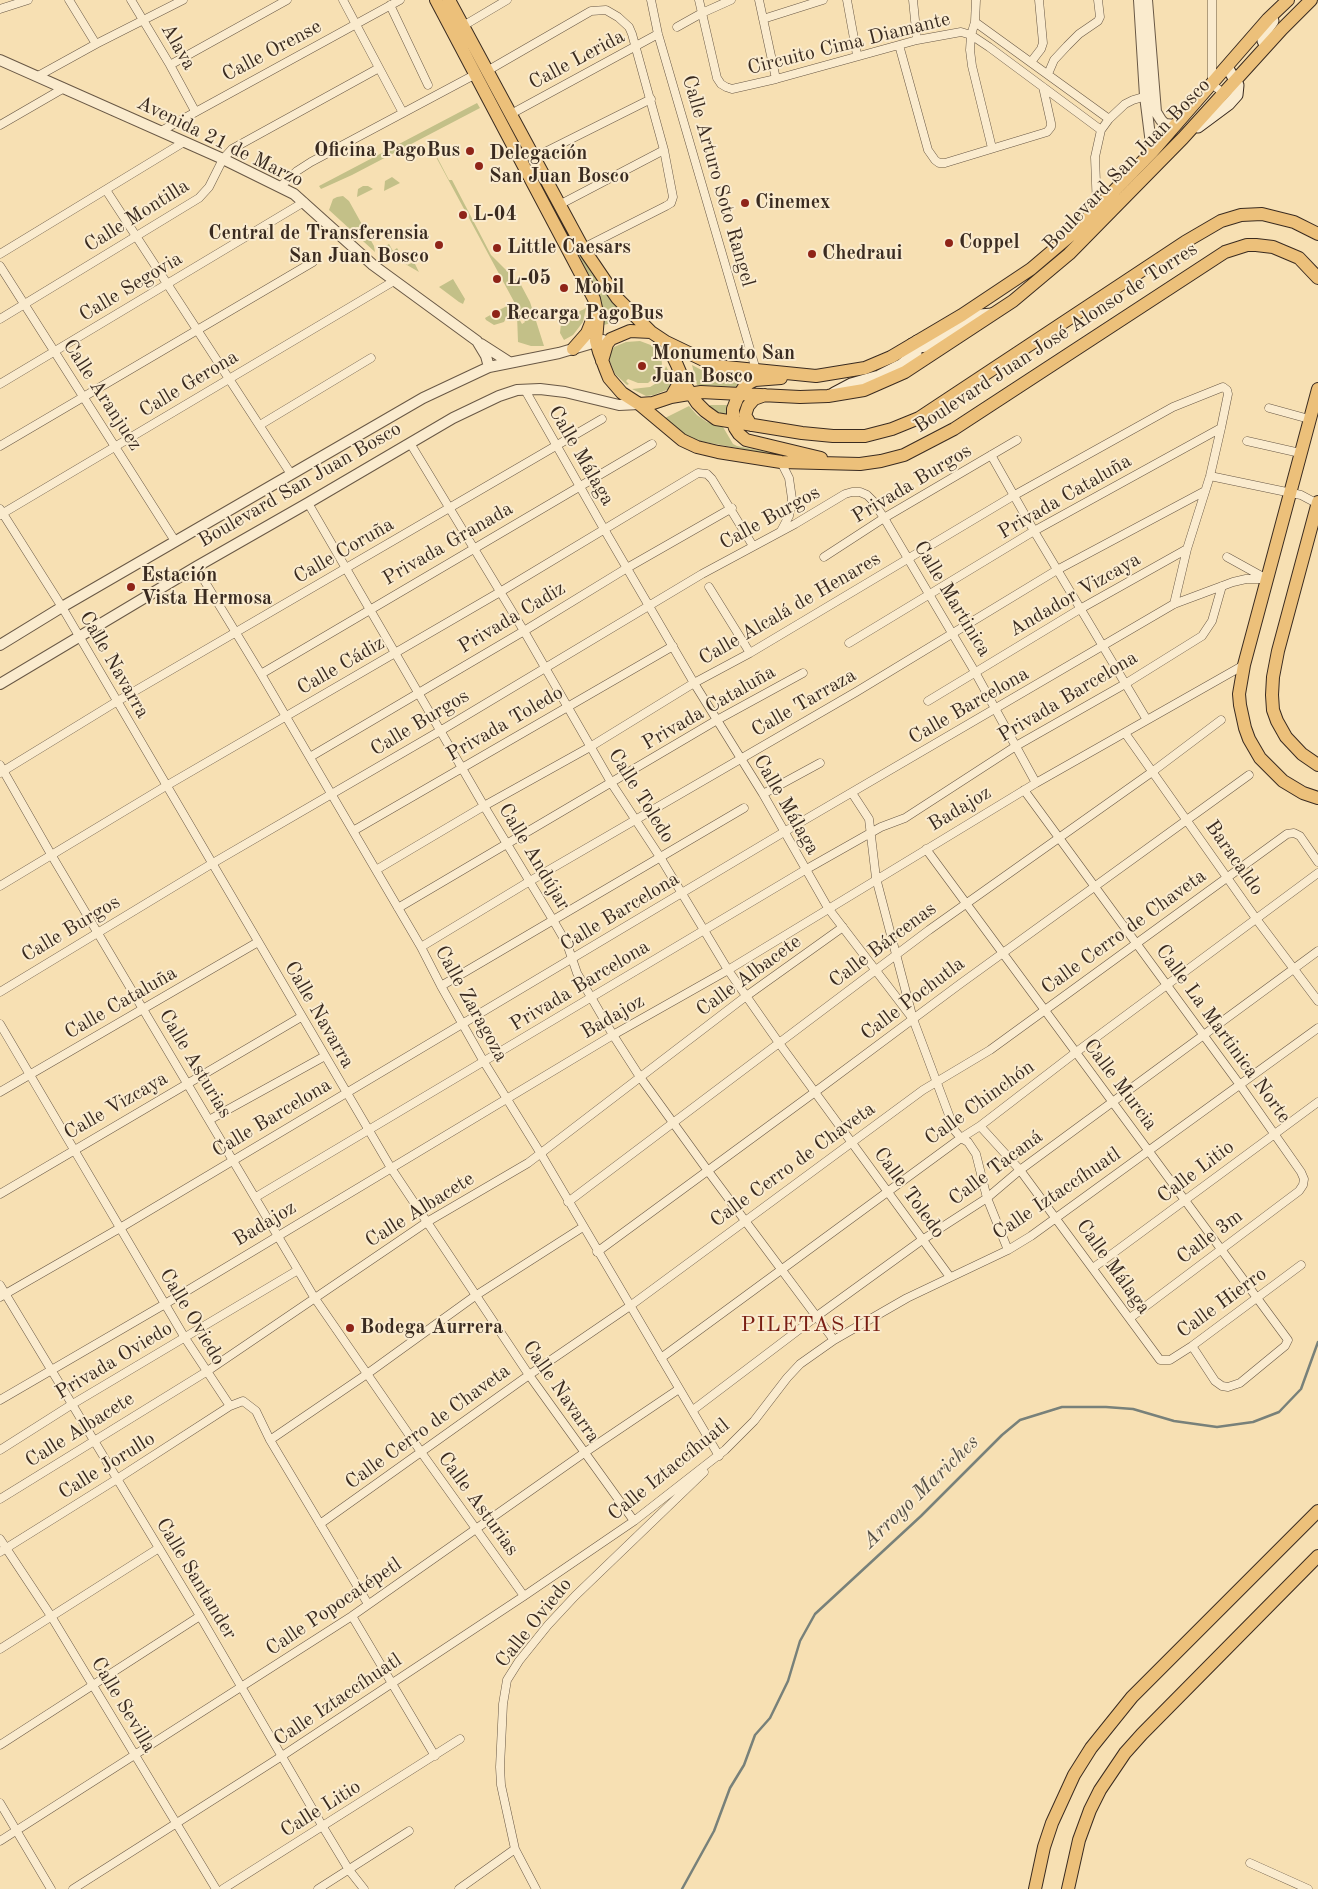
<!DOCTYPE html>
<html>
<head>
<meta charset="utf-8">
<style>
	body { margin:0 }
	canvas { display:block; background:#f7e0b3 }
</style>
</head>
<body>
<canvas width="1318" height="1889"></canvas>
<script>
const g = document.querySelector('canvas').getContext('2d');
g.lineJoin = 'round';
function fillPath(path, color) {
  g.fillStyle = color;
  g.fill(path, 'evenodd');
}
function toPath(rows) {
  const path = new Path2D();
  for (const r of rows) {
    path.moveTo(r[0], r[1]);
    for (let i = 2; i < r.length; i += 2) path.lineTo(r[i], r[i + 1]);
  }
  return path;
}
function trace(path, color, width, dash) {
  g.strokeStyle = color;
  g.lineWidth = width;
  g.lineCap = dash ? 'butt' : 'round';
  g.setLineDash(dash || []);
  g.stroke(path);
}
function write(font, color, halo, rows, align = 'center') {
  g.font = font + ' "Old Standard TT",serif';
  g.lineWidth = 4;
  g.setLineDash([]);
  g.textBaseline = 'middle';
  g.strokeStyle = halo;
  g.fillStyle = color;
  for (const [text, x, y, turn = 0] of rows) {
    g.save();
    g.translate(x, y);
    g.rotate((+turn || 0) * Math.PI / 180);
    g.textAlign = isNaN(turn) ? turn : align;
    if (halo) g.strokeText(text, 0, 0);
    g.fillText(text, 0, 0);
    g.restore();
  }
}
fillPath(toPath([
	[477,103,480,108,352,175,321,189,319,186],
	[503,113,592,274,609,297,628,318,604,325,601,302,594,284],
	[436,157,437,157,449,180,452,180,491,255,521,285,530,302,544,346,531,346,518,342,517,315,522,324,525,322],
	[392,177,400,183,384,191,385,181],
	[363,186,368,186,373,189,357,197,358,189],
	[343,196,349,201,374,246,375,252,329,210,333,199,337,197],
	[389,244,393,251,397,248,407,265,414,262,419,272,407,265,384,247],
	[453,279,465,299,463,304,459,302,439,287],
	[507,306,509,312,504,322,494,325,486,320,485,318,492,314,494,317,500,314,499,310],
	[586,308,583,322,573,335,564,340,560,333,561,323,564,319],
	[640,341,656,347,661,356,662,364,657,375,648,383,638,383,628,379,626,381,629,384,627,385,615,374,608,356,614,347,626,342],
	[692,365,715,377,743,381,737,387,697,385],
	[666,366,672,378,672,384,669,389,654,395,646,396,632,389,650,387,655,384,663,375],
	[710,405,728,405,726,414,716,413,708,407],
	[689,406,697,415,707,422,723,427,733,444,737,446,803,459,803,460,699,441,688,437,665,418]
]), '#c3c088');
trace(toPath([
	[682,1889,714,1831,730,1788,744,1765,755,1735,770,1718,788,1681,800,1641,815,1614,921,1516,1002,1435,1020,1420,1062,1407,1106,1407,1133,1409,1174,1421,1217,1427,1253,1422,1279,1412,1301,1389,1318,1342]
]), '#78817a', 2.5);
const minor = toPath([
	[69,0,96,44],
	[131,0,170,65,195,111],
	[343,0,403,113],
	[651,0,658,34,756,370],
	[699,0,717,78,721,84,726,87,732,89,776,79,917,40,961,32,971,35,989,47,1101,130],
	[759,0,776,79],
	[847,0,857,55],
	[913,0,917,40],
	[976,0,975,22,971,35,970,50,972,66,992,148],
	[1212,0,1212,84,1223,93],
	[390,5,428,85],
	[0,9,28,0],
	[763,19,823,0],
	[975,22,1109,119],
	[463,26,507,0],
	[677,27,702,13,731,0],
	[899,45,928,150,935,160,939,163,945,163,1047,132,1051,127,1051,123,1043,87],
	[1031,62,1041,49,1043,43,1039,0],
	[170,65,287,0],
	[487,71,591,11,606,10,618,17,629,27,632,34,664,150,673,197,671,203,666,206,583,248],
	[1048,74,1054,60,1067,46,1079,34,1098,21,1100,17,1098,0],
	[38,76,96,44,183,0],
	[511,114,658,34],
	[0,125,64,88],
	[161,131,400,0],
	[535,157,651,99],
	[281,186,297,171,311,162,476,74],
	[106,190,291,474],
	[559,205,664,150],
	[1097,209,1095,157,1101,130,1109,119,1125,104,1133,100,1150,95],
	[0,254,184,142],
	[0,266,175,541],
	[0,319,199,198,209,187,223,159,232,149,379,68],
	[0,384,304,202],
	[525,390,604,529,694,683,763,794,828,908,913,1019],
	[1269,408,1309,419],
	[260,425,371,358],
	[1247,441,1300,453],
	[410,443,524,631,612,784,660,857,728,970,779,1043,950,1277],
	[0,446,313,262],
	[991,455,1034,531,1147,720],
	[1210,476,1301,495,1318,504],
	[308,503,484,806,553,920,567,944,577,973,613,1035,640,1077,708,1171,834,1340],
	[0,509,62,607,391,1168,529,1375,634,1521],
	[0,515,394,281],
	[781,531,789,516,792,499,789,478,781,462],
	[824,557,884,518,1017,440],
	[1227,557,1265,578],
	[196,567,261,674,421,947,441,986,484,1062,541,1154,719,1456],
	[709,587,750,653],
	[849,643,1034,531,1221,428],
	[261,674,652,444],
	[928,701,1080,609,1187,549],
	[1125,733,1257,920,1318,1001],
	[310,757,524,631,627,568,732,508],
	[0,765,52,856,314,1297,421,1452,524,1596],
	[0,773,116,702,602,419],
	[1024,790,1240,1085,1301,1172,1304,1179,1303,1185,1299,1191,1130,1318],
	[852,793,869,819,876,878,913,1019,955,1131,961,1138,968,1142,976,1154,987,1198,1008,1250],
	[763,794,820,763],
	[353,831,673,646],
	[926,849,1288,1340,1285,1346,1240,1383,1228,1387,1222,1386,1215,1381,1192,1346],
	[376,870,484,806,590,747,694,683,750,653,1013,496,1173,407,1223,387,1227,390,1228,394,1221,428,1210,476,1187,549,1174,604],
	[0,886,166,786,500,592,698,473,707,474,712,479,753,546],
	[398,908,717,720,803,673],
	[421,947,530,881,856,692,1057,570,1205,491],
	[441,986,744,808],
	[0,992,213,863,440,731,702,574,795,524,845,494,852,492,860,492,867,495,873,501,884,518,975,672,1036,783],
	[0,1024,185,1338,230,1406],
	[0,1092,258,942],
	[209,1120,325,1056],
	[980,1126,1020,1170,1160,1360,1170,1360,1192,1346,1301,1265],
	[0,1194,301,1017],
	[256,1197,805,870,881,827,905,818,1016,746,1125,684,1202,636,1212,621,1222,586],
	[568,1202,929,930,1152,772,1221,720],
	[597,1252,815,1092,960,984,1249,775],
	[1093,1268,1318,1102],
	[0,1285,200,1616,323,1827,349,1870,364,1889],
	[0,1297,120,1228,784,832,1174,604,1233,582,1246,579,1267,579],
	[661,1358,961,1138,980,1126,1075,1053,1318,873],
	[0,1400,165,1304,613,1035,728,970,1036,783,1244,665],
	[693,1410,817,1316,922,1240,987,1198,1020,1170,1318,951],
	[270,1440,367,1374,475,1296,583,1227],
	[0,1450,71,1405,298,1270],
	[0,1499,206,1372,427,1222,528,1163,745,997,843,927],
	[320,1524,529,1375,630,1306,923,1090,990,1050,1287,834,1294,833,1300,836,1318,862],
	[0,1539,51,1616,216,1889],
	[0,1552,117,1479,230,1406,243,1401,256,1411,270,1440,368,1604],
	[352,1616,435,1756],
	[0,1649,159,1548],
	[0,1745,200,1616],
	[0,1803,51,1889],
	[0,1841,352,1616,584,1453,679,1389],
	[1250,1863,1308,1889],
	[73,1889,282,1756,524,1596,634,1521,725,1450,754,1421,787,1378,800,1364,834,1340,907,1298,1008,1250,1031,1236,1318,1028],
	[223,1889,460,1739],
	[318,1889,409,1831],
	[459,1889,515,1849],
	[536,1889,515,1849,501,1785,500,1767,503,1704,507,1680,519,1661,548,1625,575,1596,704,1472]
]);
const tertiary = toPath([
	[1139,0,1145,96,1152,152],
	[1147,0,1156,112,1161,120,1165,124,1176,125],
	[0,60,223,159,294,194,373,265,477,341,486,356,489,367],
	[481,344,509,362],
	[0,645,62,607,423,398,489,367,559,353,603,340],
	[0,684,196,567,308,503,453,418,499,396,517,390,540,389,565,392,619,405,639,404]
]);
const secondary = toPath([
	[1266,46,1263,41,1263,35,1273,21],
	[1198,127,1229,104,1237,95,1238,85,1227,67],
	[912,344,917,347,929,346,980,315,992,314],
	[834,393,851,384,879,376,901,365,916,353,917,341]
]);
const primary = toPath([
	[436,0,594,299,598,317,596,341,599,352,605,368,609,378,622,393,639,404,653,403,671,397,679,383,680,372,677,365,666,342,651,332,630,331,611,339,607,344,602,361],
	[449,0,583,248,617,298,651,332],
	[666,342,716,366,816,376,865,368,891,357,962,315,1031,269,1071,235,1152,152,1268,19,1288,0],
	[573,349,587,333,595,313],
	[680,372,686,386,697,403,705,411,716,419,802,433,833,436,865,436,892,429,919,418,1185,242,1221,221,1241,215,1262,214,1294,222,1318,234],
	[781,378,755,380,749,383,744,387,737,399,733,409,733,422,735,428,739,434,746,440,821,458],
	[1318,389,1244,665,1239,694,1240,705,1245,728,1249,739,1260,758,1283,781,1303,793,1318,798],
	[671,397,701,392,800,397,828,396,864,390,905,372,1013,301,1069,254,1183,138,1282,29,1311,0],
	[639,404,682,440,697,447,718,452,781,462,860,464,881,461,904,455,954,429,1225,252,1247,245,1256,245,1273,247,1299,258,1318,278],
	[751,425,745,415,748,406,754,399,765,395],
	[1318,502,1278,651,1273,677,1272,695,1273,710,1277,721,1286,737,1302,754,1318,765],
	[1035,1889,1044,1847,1052,1823,1074,1775,1091,1748,1132,1697,1318,1511],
	[1068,1889,1079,1840,1090,1810,1100,1790,1125,1753,1142,1734,1318,1556]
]);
trace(minor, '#695845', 9);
trace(tertiary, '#695845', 12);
trace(secondary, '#3a2b20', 13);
trace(primary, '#3a2b20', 14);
trace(minor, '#faebce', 8);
trace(tertiary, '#faebce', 10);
trace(secondary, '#faebce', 11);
trace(primary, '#ecc07a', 12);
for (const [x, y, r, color] of [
	[470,151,5,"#8f2418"],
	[479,166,5,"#8f2418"],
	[745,203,5,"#8f2418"],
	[463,215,5,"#8f2418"],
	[949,243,5,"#8f2418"],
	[439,245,5,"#8f2418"],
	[497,248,5,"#8f2418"],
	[812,254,5,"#8f2418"],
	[497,279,5,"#8f2418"],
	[564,288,5,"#8f2418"],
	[496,314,5,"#8f2418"],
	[642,366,5,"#8f2418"],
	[131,587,5,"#8f2418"],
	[350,1328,5,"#8f2418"]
]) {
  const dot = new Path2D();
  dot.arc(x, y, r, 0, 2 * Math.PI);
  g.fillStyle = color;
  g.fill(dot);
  trace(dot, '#faebce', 2);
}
write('20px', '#3a2b20', '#faebce', [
	["Circuito Cima Diamante",849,44,-14],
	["Alava",178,47,60],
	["Calle Orense",272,51,-28],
	["Calle Lerida",577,60,-28],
	["Avenida 21 de Marzo",220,142,26],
	["Boulevard San Juan Bosco",1127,165,-46],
	["Calle Arturo Soto Rangel",718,181,74],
	["Calle Montilla",137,216,-32],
	["Calle Segovia",131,287,-31],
	["Boulevard Juan José Alonso de Torres",1056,338,-33],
	["Calle Gerona",189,384,-31],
	["Calle Aranjuez",102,395,57],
	["Calle Málaga",581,456,60],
	["Privada Burgos",912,484,-31],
	["Boulevard San Juan Bosco",300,485,-30],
	["Privada Cataluña",1065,497,-30],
	["Calle Burgos",770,518,-29],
	["Privada Granada",448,544,-30],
	["Calle Coruña",344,551,-30],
	["Andador Vizcaya",1075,595,-30],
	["Calle Martinica",952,599,59],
	["Calle Alcalá de Henares",790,609,-30],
	["Privada Cadiz",512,618,-31],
	["Calle Navarra",114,665,60],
	["Calle Cádiz",341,666,-30],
	["Privada Barcelona",1068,697,-31],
	["Calle Tarraza",804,703,-30],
	["Calle Barcelona",969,706,-30],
	["Privada Cataluña",709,708,-30],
	["Calle Burgos",420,723,-31],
	["Privada Toledo",505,724,-30],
	["Calle Toledo",641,796,58],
	["Calle Málaga",786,805,60],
	["Badajoz",960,809,-31],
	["Calle Andújar",534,857,59],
	["Baracaldo",1234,858,55],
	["Calle Barcelona",620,912,-31],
	["Calle Burgos",71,929,-31],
	["Calle Cerro de Chaveta",1124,932,-36],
	["Calle Bárcenas",883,945,-37],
	["Calle Albacete",749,976,-36],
	["Privada Barcelona",580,986,-31],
	["Calle Pochutla",913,999,-37],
	["Calle Cataluña",121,1003,-30],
	["Calle Zaragoza",471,1004,61],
	["Calle Navarra",319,1015,60],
	["Badajoz",613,1017,-30],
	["Calle La Martinica Norte",1223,1034,54],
	["Calle Asturias",195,1064,59],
	["Calle Murcia",1120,1085,53],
	["Calle Chinchón",980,1103,-36],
	["Calle Vizcaya",116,1106,-30],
	["Calle Barcelona",272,1118,-31],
	["Calle Cerro de Chaveta",793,1165,-36],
	["Calle Tacaná",996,1168,-37],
	["Calle Litio",1196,1172,-37],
	["Calle Toledo",909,1193,54],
	["Calle Iztaccíhuatl",1057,1194,-34],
	["Calle Albacete",420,1210,-32],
	["Badajoz",265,1224,-31],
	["Calle 3m",1210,1237,-37],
	["Calle Málaga",1113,1267,54],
	["Calle Hierro",1222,1303,-36],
	["Calle Oviedo",192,1317,59],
	["Privada Oviedo",114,1361,-31],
	["Calle Navarra",561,1392,55],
	["Calle Cerro de Chaveta",428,1427,-36],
	["Calle Albacete",80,1430,-32],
	["Calle Jorullo",107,1466,-32],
	["Calle Iztaccíhuatl",669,1470,-39],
	["Calle Asturias",478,1504,54],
	["Calle Santander",196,1579,59],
	["Calle Popocatépetl",334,1607,-34],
	["Calle Oviedo",534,1623,-51],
	["Calle Iztaccíhuatl",338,1700,-34],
	["Calle Sevilla",123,1705,59],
	["Calle Litio",321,1809,-32]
]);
write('bold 20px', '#3a2b20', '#faebce', [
	["Oficina PagoBus",460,151,"right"],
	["Delegación",489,154],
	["San Juan Bosco",489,177],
	["Cinemex",755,203],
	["L-04",473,215],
	["Central de Transferensia",429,234,"right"],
	["San Juan Bosco",429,257,"right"],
	["Coppel",959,243],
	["Little Caesars",507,248],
	["Chedraui",822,254],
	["L-05",507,279],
	["Mobil",574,288],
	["Recarga PagoBus",506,314],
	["Monumento San",652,354],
	["Juan Bosco",652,377],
	["Estación",141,576],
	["Vista Hermosa",141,599],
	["Bodega Aurrera",360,1328]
], 'left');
write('italic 21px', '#544f46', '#faebce', [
	["Arroyo Mariches",921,1492,-44]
]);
g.letterSpacing = '1px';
write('22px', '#7a1f14', '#faebce', [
	["PILETAS III",811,1325]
]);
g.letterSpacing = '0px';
</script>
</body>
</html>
